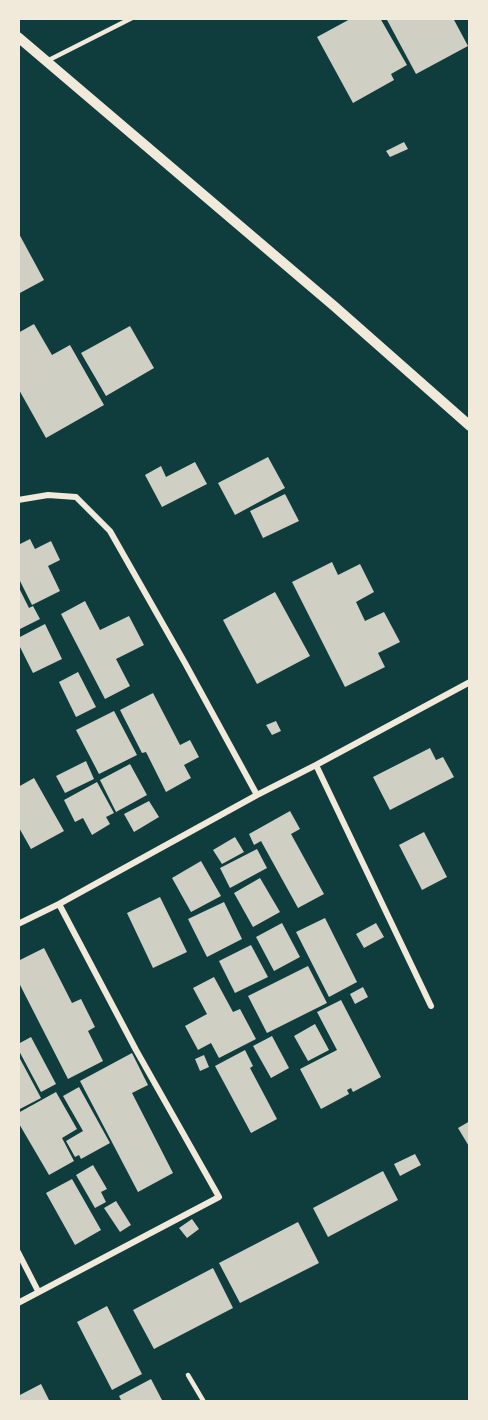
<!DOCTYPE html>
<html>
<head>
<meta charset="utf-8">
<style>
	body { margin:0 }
	#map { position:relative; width:488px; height:1420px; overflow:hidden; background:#0f3d3e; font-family:"PT Sans",sans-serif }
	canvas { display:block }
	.frame { position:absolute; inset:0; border:20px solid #f1e9da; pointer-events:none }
</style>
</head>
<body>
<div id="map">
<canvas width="488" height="1420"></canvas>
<div class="frame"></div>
</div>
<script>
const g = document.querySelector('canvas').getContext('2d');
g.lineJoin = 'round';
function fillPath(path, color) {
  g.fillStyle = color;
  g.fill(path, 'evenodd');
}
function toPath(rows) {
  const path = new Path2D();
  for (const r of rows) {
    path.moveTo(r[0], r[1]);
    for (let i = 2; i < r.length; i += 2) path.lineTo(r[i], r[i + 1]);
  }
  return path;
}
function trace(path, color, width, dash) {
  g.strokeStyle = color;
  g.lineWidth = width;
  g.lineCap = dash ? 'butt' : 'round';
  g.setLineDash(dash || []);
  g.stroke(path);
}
fillPath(toPath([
	[352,18,380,18,407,65,391,74,394,80,353,103,317,37],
	[386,18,453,18,468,46,416,74],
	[404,142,408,149,390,157,386,151],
	[18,232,44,280,18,294],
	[34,324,52,355,70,345,104,405,46,438,18,388,18,333],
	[130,326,154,368,106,396,81,353],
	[268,457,285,488,235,515,218,483],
	[195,462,207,484,162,507,145,475,161,466,166,477],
	[285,494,299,521,263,538,250,511],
	[30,539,35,549,51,541,60,560,48,566,60,591,32,605,18,577,18,545],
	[332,562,338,575,360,564,374,592,356,602,365,621,384,612,400,642,378,653,385,667,345,687,292,582],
	[18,586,29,608,33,606,40,619,18,630],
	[275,592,310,656,257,684,223,620],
	[85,601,100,630,129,616,144,645,116,659,130,686,105,699,61,614],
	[45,624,62,659,33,673,18,643,18,638],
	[78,672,96,707,76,717,59,682],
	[153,693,180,745,190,740,199,757,184,765,191,778,166,792,146,752,142,753,120,710],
	[114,711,137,755,99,774,76,730],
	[276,721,281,731,272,735,266,725],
	[430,748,436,760,443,757,454,777,390,810,373,777],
	[86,761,94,779,65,793,56,776],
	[130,764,147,795,116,812,100,780],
	[34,778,64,831,31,849,18,826,18,787],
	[97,782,114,813,106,817,110,824,92,835,83,818,75,822,64,800],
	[149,801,159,817,134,832,124,814],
	[290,811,300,829,291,834,324,894,298,908,261,841,254,845,249,834],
	[424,832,447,877,422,890,399,845],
	[235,837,244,852,222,864,213,850],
	[257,849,267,868,230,888,220,868],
	[201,861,221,896,191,912,172,878],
	[260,878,280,912,253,927,234,893],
	[160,897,187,952,153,968,127,913],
	[224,902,242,939,207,957,188,919],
	[325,918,357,982,329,997,296,932],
	[282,923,300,957,274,971,256,937],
	[376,923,384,937,364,948,356,934],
	[251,945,268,977,235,993,219,961],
	[44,948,72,1003,81,999,95,1027,88,1031,103,1061,68,1079,18,981,18,961],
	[308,966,327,1003,267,1033,248,996],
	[214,977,233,1012,240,1009,256,1039,219,1058,211,1043,198,1050,185,1026,207,1014,193,988],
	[363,987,368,997,355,1004,350,994],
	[341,1000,381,1077,353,1092,351,1088,347,1090,349,1094,321,1109,300,1069,337,1050,317,1012],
	[315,1024,329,1050,308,1061,294,1036],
	[272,1036,289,1068,271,1078,253,1046],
	[31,1037,56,1084,41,1092,18,1049,18,1044],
	[245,1050,253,1066,250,1068,277,1119,251,1133,215,1066],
	[132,1053,148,1085,132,1093,173,1173,138,1192,80,1081],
	[18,1055,41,1098,18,1110],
	[204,1055,209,1067,200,1071,195,1059],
	[79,1087,110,1143,81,1159,79,1155,75,1157,66,1141,83,1131,63,1096],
	[56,1092,77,1129,62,1138,74,1161,49,1175,18,1122,18,1113],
	[470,1121,470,1148,458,1128],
	[415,1154,421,1165,400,1176,394,1164],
	[93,1165,107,1189,101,1192,106,1202,95,1208,76,1175],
	[383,1171,398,1200,328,1237,313,1208],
	[72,1179,101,1230,75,1245,46,1193],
	[116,1201,131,1225,120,1232,104,1208],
	[192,1219,199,1229,187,1238,179,1228],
	[298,1222,319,1263,240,1303,219,1263],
	[213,1268,233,1308,154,1349,133,1310],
	[107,1306,142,1374,112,1390,77,1322],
	[151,1379,163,1402,122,1402,119,1396],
	[41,1384,50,1402,18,1402,18,1396]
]), '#cfcfc3');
trace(toPath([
	[47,61,132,18],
	[188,1375,204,1402]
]), '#f1e9da', 4.5);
trace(toPath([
	[18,500,48,495,76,497,110,531,185,663,257,795],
	[316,765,431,1006],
	[18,924,59,904,257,795,316,765,470,682],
	[18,1252,38,1291],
	[18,1303,219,1197,136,1050,59,904]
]), '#f1e9da', 6);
trace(toPath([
	[18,37,334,306,470,426]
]), '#f1e9da', 10);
</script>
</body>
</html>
